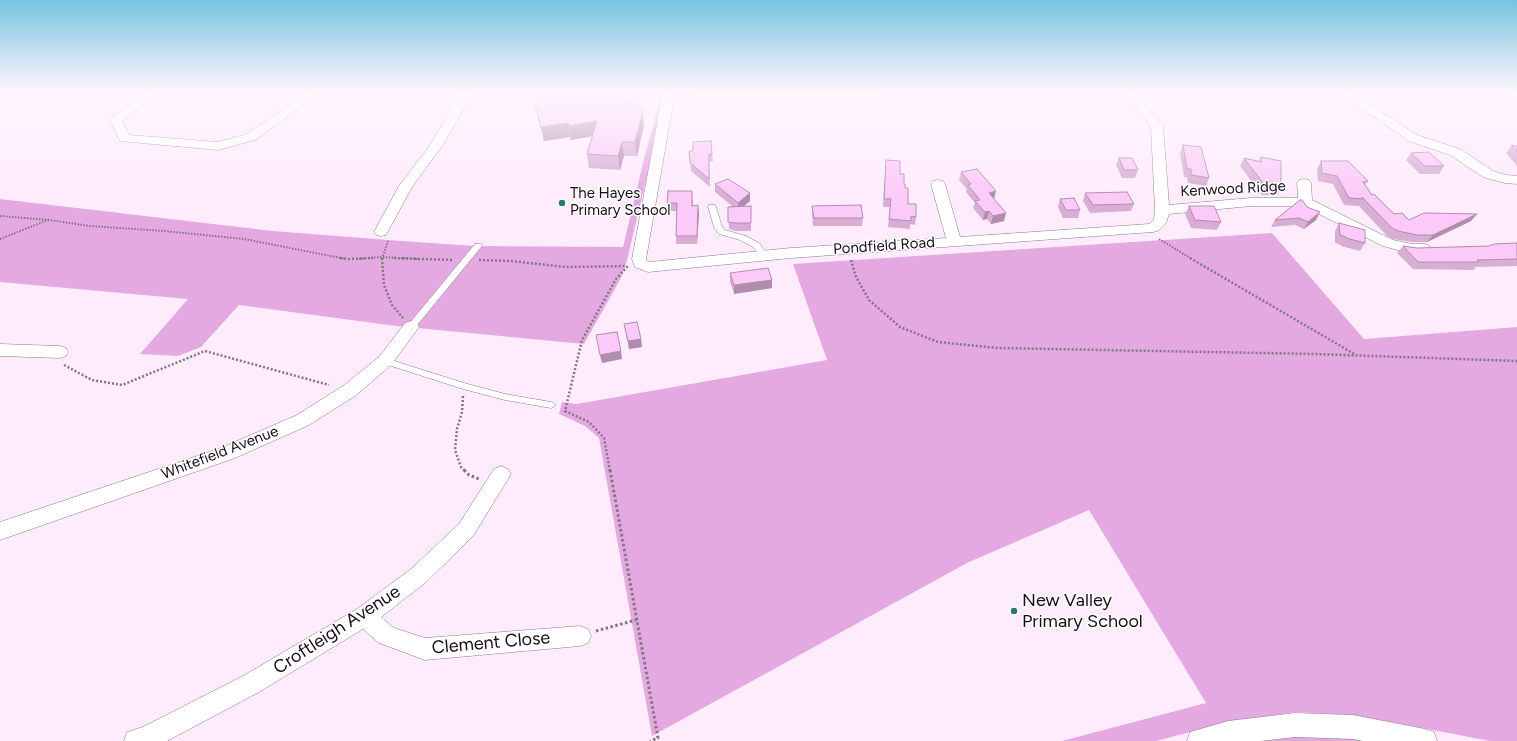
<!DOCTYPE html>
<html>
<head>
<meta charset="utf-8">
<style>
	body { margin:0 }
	canvas { display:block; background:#feecfc }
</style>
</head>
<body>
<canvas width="1517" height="741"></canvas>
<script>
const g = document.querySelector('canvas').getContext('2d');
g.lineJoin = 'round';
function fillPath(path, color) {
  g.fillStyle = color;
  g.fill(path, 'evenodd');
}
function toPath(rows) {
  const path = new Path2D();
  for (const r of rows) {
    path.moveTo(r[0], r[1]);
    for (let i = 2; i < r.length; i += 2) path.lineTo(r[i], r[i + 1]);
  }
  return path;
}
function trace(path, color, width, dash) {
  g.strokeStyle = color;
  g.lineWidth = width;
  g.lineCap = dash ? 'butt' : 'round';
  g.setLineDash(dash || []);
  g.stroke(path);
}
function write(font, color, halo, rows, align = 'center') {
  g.font = font + ' Figtree,sans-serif';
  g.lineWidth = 3;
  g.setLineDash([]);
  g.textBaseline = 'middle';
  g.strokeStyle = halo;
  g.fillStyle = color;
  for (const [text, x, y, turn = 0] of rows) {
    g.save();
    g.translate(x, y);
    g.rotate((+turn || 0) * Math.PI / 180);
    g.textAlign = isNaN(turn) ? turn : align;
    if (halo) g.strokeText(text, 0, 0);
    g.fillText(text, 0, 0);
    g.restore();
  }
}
fillPath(toPath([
	[661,97,651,159,627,260,621,278,584,344,396,326,239,305,201,347,178,356,140,354,188,299,0,282,0,199,273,231,388,240,474,246,623,247,644,159],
	[1272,233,1364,339,1517,327,1517,741,1490,741,1354,715,1295,712,1225,723,1156,741,1062,741,1206,703,1089,510,967,563,652,736,599,438,585,426,559,414,562,402,577,404,827,360,793,264],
	[1282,735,1345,737,1370,741,1255,741]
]), '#e5a9e2');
const lane = toPath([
	[709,205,715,205,716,207,722,227,725,230,746,236,759,243,769,256,768,258,762,258,753,247,740,240,719,234,714,227,708,207,709,205],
	[475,244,481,244,482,246,414,329,408,329,407,327,408,325,475,244],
	[385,358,464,383,505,394,551,402,554,403,556,405,554,407,551,408,505,400,463,389,382,363,381,361,385,358]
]);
const street = toPath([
	[146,92,159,92,122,121,129,135,218,142,247,134,308,92,321,92,255,140,218,150,120,141,110,120,146,92],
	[461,92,473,92,443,145,412,187,386,235,381,236,376,235,374,232,399,186,431,144,461,92],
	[663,92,675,92,646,259,649,262,791,248,946,238,931,184,933,181,938,180,943,181,945,184,960,237,1149,224,1154,219,1155,210,1151,126,1123,92,1135,92,1163,126,1169,205,1251,198,1298,198,1297,183,1299,180,1304,179,1309,180,1311,183,1312,200,1393,240,1412,244,1425,244,1430,246,1432,249,1430,252,1425,254,1412,254,1383,246,1303,206,1251,206,1169,214,1166,223,1158,231,1153,232,791,258,648,272,635,267,632,259,663,92],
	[1337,92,1351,92,1417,135,1460,149,1493,171,1506,175,1517,176,1517,184,1505,183,1483,177,1450,155,1409,141,1337,92],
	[1500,92,1513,92,1514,93,1512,95,1508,96,1502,94,1500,92],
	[411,321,417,323,419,327,391,365,355,396,309,425,235,458,0,540,0,522,221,448,297,415,343,386,379,357,405,323,411,321],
	[0,344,60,346,66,348,68,352,66,356,60,358,0,356,0,344],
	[501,466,508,469,511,474,473,536,425,583,381,617,394,628,425,638,580,626,588,629,591,636,588,643,580,646,425,660,379,643,363,629,259,692,167,741,124,741,127,732,143,727,243,676,357,609,411,569,459,524,494,469,501,466],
	[1295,713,1353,715,1425,729,1434,732,1437,741,1363,741,1353,739,1295,737,1261,741,1187,741,1190,732,1228,721,1295,713]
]);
const secondary = toPath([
	[688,92,883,92,880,95,875,97,794,100,696,97,691,95,688,92]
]);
trace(lane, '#90758e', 1);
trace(street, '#90758e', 1);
trace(secondary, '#90758e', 1);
trace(toPath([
	[0,216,49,220,90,226,164,231,244,239,346,259],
	[0,239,48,220],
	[1159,239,1192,259],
	[356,259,382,257,418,259],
	[382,259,388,241]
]), '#837582', 2, [1.5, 1.5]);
trace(toPath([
	[340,258,348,259,373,258],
	[382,258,384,285,392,305,403,318],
	[394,258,452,260],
	[1190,258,1356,355],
	[479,260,511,261,566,267,627,266],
	[851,260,856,277,869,300,900,327,938,342,998,348,1315,354,1517,361],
	[64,365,92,380,122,385,205,351,329,385],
	[463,396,462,412,457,429,455,450,461,467,465,471],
	[610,471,604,438,589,422,565,411,582,340,616,279,628,266]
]), '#837582', 2.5, [2, 2]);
trace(toPath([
	[464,470,469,475,479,479],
	[610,470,658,738,650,741],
	[596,631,636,620]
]), '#837582', 3, [2.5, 2.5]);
fillPath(lane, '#fff');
fillPath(street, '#fff');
fillPath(secondary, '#fff');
fillPath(toPath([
	[532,94,630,103,644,125,637,156,624,156,620,170,589,168,587,154,592,136,571,140,570,137,544,141],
	[1183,145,1209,178,1206,186,1188,183,1187,177,1184,177,1180,153],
	[1512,145,1517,146,1517,166,1506,153],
	[689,151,693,151,712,154,713,161,709,162,710,187,691,171],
	[1411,153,1444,166,1439,174,1420,174,1406,160],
	[1261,157,1281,187,1277,195,1262,195,1240,166,1244,158,1259,161],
	[1119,158,1138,170,1135,178,1122,178,1116,165],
	[886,160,900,174,905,188,908,204,916,217,915,225,910,224,910,229,888,227,890,207,883,207],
	[1321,161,1368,181,1365,185,1372,195,1394,214,1409,220,1471,221,1427,242,1412,242,1393,239,1387,236,1358,205,1358,206,1344,205,1333,184,1318,181,1317,169],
	[961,172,994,199,1004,221,991,224,987,219,983,220,973,208,975,203,966,192,967,189,959,180],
	[715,184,750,201,744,206,751,206,751,231,735,231,729,229,728,207,732,206,715,192],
	[1085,193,1134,204,1131,211,1090,213,1083,201],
	[693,199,693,206,699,213,697,244,676,244,676,236,677,211,667,211,667,203],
	[1060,199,1080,210,1078,218,1063,218,1058,207],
	[1300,200,1316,220,1304,229,1295,225,1271,227,1275,220],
	[812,206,863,218,862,226,813,226,812,214],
	[1189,206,1221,222,1217,230,1191,228,1185,214],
	[1339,223,1365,243,1360,251,1341,246,1341,245,1335,243,1335,231],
	[1517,243,1517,266,1475,267,1474,270,1413,269,1397,253,1403,246,1417,248,1489,246],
	[730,273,772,280,772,288,734,294,730,282],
	[624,324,641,339,642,347,629,349]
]), '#d8aed5');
fillPath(toPath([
	[643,111,644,125,637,156,635,142],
	[597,121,599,135,571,140,569,126],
	[568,123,570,137,544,141,541,127],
	[622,142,624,156,620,170,618,156],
	[996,191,994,199,989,193],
	[750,193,750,201,738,211,738,203],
	[698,205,699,213,697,244,697,236],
	[989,211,987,219,983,220,985,212],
	[1320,212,1316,220,1304,229,1308,222],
	[1006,213,1004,221,991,224,993,216],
	[1477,214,1471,221,1427,242,1433,235],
	[772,280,772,288,734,294,734,285],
	[641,339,642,347,629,349,628,341],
	[621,351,622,359,602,363,600,355]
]), '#b08dae');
const building = toPath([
	[547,92,626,92,630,103,635,94,643,111,635,142,622,142,618,156,587,154,597,121,569,126,568,123,541,127,532,94,547,92],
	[711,141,712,154,709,154,709,179,690,163,689,151,693,151,693,142,711,141],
	[1183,145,1201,147,1209,178,1191,175,1191,169,1187,169,1183,145],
	[1512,145,1517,146,1517,152,1512,145],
	[1429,152,1444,166,1425,166,1411,153,1429,152],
	[1261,157,1281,161,1281,187,1266,187,1244,158,1261,162,1261,157],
	[1119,158,1132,158,1138,170,1124,170,1119,158],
	[886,160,900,161,900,174,904,174,904,184,905,184,905,188,908,188,908,204,916,204,916,217,911,216,911,221,889,219,891,199,884,199,886,160],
	[1321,161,1348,161,1368,181,1363,182,1372,195,1374,194,1394,214,1402,213,1409,220,1424,213,1477,214,1433,235,1417,235,1398,231,1392,228,1362,197,1362,199,1349,198,1337,176,1322,173,1321,161],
	[977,169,996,191,989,193,1006,213,993,216,989,211,985,212,975,201,980,200,968,185,971,184,961,172,977,169],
	[728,179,750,193,738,203,715,184,728,179],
	[668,191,692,191,692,206,698,205,697,236,676,236,677,203,667,203,668,191],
	[1127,192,1134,204,1093,205,1085,193,1127,192],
	[1074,198,1080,210,1066,210,1060,199,1074,198],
	[1300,200,1302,200,1307,207,1320,212,1308,222,1299,218,1275,220,1300,200],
	[861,205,863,218,814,218,812,206,861,205],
	[751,206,751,223,735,223,728,222,728,207,751,206],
	[1189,206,1214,206,1221,222,1195,220,1189,206],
	[1339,223,1365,230,1365,243,1346,238,1346,237,1340,235,1339,223],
	[1517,243,1517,259,1477,260,1479,262,1418,262,1403,246,1417,248,1489,246,1494,244,1517,243],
	[768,268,772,280,734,285,730,273,768,268],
	[637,322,641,339,628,341,624,324,637,322],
	[617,332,621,351,600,355,596,335,617,332]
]);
fillPath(building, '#fbcaf8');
trace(building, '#b08dae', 1);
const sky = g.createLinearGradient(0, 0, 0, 196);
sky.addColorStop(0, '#77c4e0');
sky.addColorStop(0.47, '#fff6fe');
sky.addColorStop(1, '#fff6fe00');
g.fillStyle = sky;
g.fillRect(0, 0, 1517, 196);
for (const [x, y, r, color] of [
	[562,203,4,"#2c756f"],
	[1014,611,4,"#2c756f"]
]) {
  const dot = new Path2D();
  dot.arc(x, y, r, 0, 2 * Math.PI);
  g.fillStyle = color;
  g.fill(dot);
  trace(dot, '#fff', 1.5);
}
write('15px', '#150b14', '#fff', [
	["Kenwood Ridge",1233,189,-3],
	["Pondfield Road",884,246,-4],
	["Whitefield Avenue",220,453,-21]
]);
write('15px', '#150b14', '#fff', [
	["The Hayes",570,194],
	["Primary School",570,211]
], 'left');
write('18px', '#150b14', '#fff', [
	["New Valley",1022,601],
	["Primary School",1022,622]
], 'left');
write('18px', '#150b14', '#fff', [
	["Croftleigh Avenue",337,630,-33],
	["Clement Close",491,643,-5]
]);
</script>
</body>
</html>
